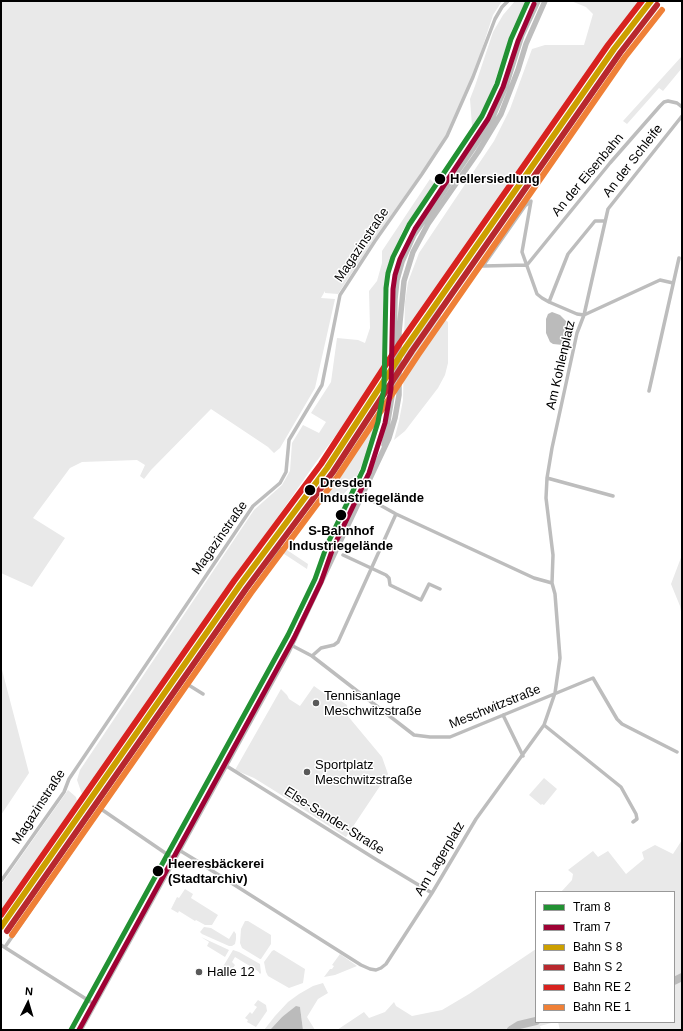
<!DOCTYPE html>
<html>
<head>
<meta charset="utf-8">
<style>
	body { margin:0 }
	#map { position:relative; width:683px; height:1031px; overflow:hidden; background:#fff; font-family:Arial,sans-serif }
	canvas { display:block }
	.frame { position:absolute; inset:0; border:2px solid #000; pointer-events:none }
	.legend { position:absolute; left:535px; top:891px; width:140px; height:132px; box-sizing:border-box; background:#fff; border:1px solid #999; margin:0; padding:5px 7px; list-style:none; font-size:12px; color:#000 }
	.legend li { display:flex; align-items:center; gap:8px; height:20px }
	.legend b { width:20px; border:1px solid #999 }
	.north { position:absolute; left:8px; top:983px; width:40px; height:40px; -webkit-text-stroke:3px #fff; paint-order:stroke; rotate:5deg; font-size:11px; font-weight:700; line-height:16px; text-align:center; color:#000 }
	.north::after { content:''; display:block; margin:auto; width:14px; height:18px; background:#000; clip-path:polygon(50% 0,100% 100%,50% 72%,0 100%) }
</style>
</head>
<body>
<div id="map">
<canvas width="683" height="1031"></canvas>
<div class="frame"></div>
<ul class="legend">
<li><b style="height:5px;background:#229133"></b>Tram 8</li>
<li><b style="height:5px;background:#9e0234"></b>Tram 7</li>
<li><b style="height:5px;background:#cc9f00"></b>Bahn S 8</li>
<li><b style="height:5px;background:#b8282e"></b>Bahn S 2</li>
<li><b style="height:5px;background:#d7221f"></b>Bahn RE 2</li>
<li><b style="height:5px;background:#ef8037"></b>Bahn RE 1</li>
</ul>
<div class="north">N</div>
</div>
<script>
const g = document.querySelector('canvas').getContext('2d');
g.lineJoin = 'round';
function fillPath(path, color) {
  g.fillStyle = color;
  g.fill(path, 'evenodd');
}
function toPath(rows) {
  const path = new Path2D();
  for (const r of rows) {
    path.moveTo(r[0], r[1]);
    for (let i = 2; i < r.length; i += 2) path.lineTo(r[i], r[i + 1]);
  }
  return path;
}
function trace(path, color, width, dash) {
  g.strokeStyle = color;
  g.lineWidth = width;
  g.lineCap = dash ? 'butt' : 'round';
  g.setLineDash(dash || []);
  g.stroke(path);
}
function write(font, color, halo, rows, align = 'center') {
  g.font = font + ' Arial,sans-serif';
  g.lineWidth = 3;
  g.setLineDash([]);
  g.textBaseline = 'middle';
  g.strokeStyle = halo;
  g.fillStyle = color;
  for (const [text, x, y, turn = 0] of rows) {
    g.save();
    g.translate(x, y);
    g.rotate((+turn || 0) * Math.PI / 180);
    g.textAlign = isNaN(turn) ? turn : align;
    if (halo) g.strokeText(text, 0, 0);
    g.fillText(text, 0, 0);
    g.restore();
  }
}
fillPath(toPath([
	[1,1,502,1,493,15,476,67,447,134,438,149,373,241,338,294,325,293,325,291,321,298,335,299,315,388,280,448,274,453,268,447,211,409,151,470,144,479,140,476,145,465,137,460,82,462,70,468,33,518,65,538,32,587,1,573],
	[515,1,523,1,525,3,511,32,495,81,483,111,474,127,472,126,470,99,475,86,493,32,503,15],
	[571,1,644,1,610,46,404,341,405,302,408,282,419,253,494,141,510,109,532,49,545,45,584,45,593,14,586,7],
	[682,56,682,68,663,91,659,88,627,124,623,121],
	[430,179,434,183,403,230,388,265,383,295,383,371,314,465,83,797,77,780,80,770,254,510,282,485,290,471,292,443,303,425,319,433,326,422,311,413,331,382,337,338,358,340,365,343,370,328,369,291,377,281,382,263,382,251],
	[440,303,441,316,448,322,448,363,445,375,438,388,405,431,394,440,399,421,403,400,404,354],
	[380,407,369,447,355,481,337,502,320,491],
	[281,546,308,564,307,569,278,550],
	[682,555,682,617,680,606,671,584],
	[1,666,29,773,1,815],
	[314,686,332,699,335,697,347,705,347,715,382,757,388,774,346,837,275,791,254,778,235,770,281,689,287,695,289,699,300,706],
	[544,778,557,789,544,805,542,804,541,805,529,795],
	[68,790,76,797,77,801,1,910,1,885],
	[682,840,682,1030,560,1030,558,1022,674,1022,674,892,561,892,572,880,573,874,568,870,593,851,598,857,608,851,626,874,644,859,642,852,655,845,673,854],
	[185,889,193,894,191,898,218,915,212,925,205,925,196,920,195,921,179,911,178,913,171,909,177,897,179,898],
	[245,921,248,921,271,935,271,944,261,959,260,959,242,948,240,943,241,929],
	[204,927,211,928,229,939,234,931,236,934,236,939,235,944,232,946,229,946,202,934,200,932],
	[201,937,229,950,225,957,207,946,209,942],
	[536,949,536,1022,555,1022,540,1026,541,1030,337,1030,364,1012,369,1018,385,1012,394,1002,396,1006,412,1016,442,1010,469,994],
	[233,950,239,952,260,964,261,973,260,974,258,971,235,957,232,962,235,965,229,974,221,970],
	[274,950,305,969,303,983,289,988,268,976,266,972,264,962,272,951],
	[340,954,357,966,335,975,324,977,330,969,332,969,334,966,332,965],
	[323,983,328,993,318,999,307,1017,315,1030,303,1030,300,1007,282,1017,270,1030,264,1030,275,1016,288,1002,299,994,313,986],
	[258,1000,266,1005,267,1011,256,1027,247,1022,248,1020,245,1018,250,1012,252,1014,257,1007,254,1005]
]), '#e9e9e9');
fillPath(toPath([
	[552,312,560,315,571,326,572,332,563,345,553,344,550,342,546,333,546,319,548,314],
	[296,1006,300,1007,303,1030,270,1030,282,1017]
]), '#bbb');
trace(toPath([
	[674,981,682,977],
	[511,1030,519,1025,536,1021]
]), '#bbb', 8);
trace(toPath([
	[483,266,527,265,610,163,660,106,664,102,668,101,677,103,682,107],
	[483,266,525,206,531,201,522,252,537,294,542,298,549,302,577,314,584,315],
	[549,302,568,254,595,221,605,221],
	[584,315,660,280,673,283],
	[649,391,679,258],
	[547,478,613,496],
	[362,495,396,514,534,578,552,583],
	[343,555,386,575,389,578,390,585,421,600,429,584,440,589],
	[291,645,312,656,414,735,430,737,450,737,593,678,617,719,622,724,677,752],
	[312,656,321,648,334,645,338,642,396,514],
	[187,684,203,694],
	[503,715,523,756],
	[544,725,621,787,636,814,637,819,633,822],
	[225,765,377,860,432,893],
	[101,809,174,859],
	[179,850,202,864],
	[203,865,361,965,370,969,376,970,381,968,386,964,432,893,476,819,544,725,555,693,560,658,555,594,552,583,553,555,546,498,547,478,552,448,577,333,584,315,608,209,682,116],
	[1,881,64,792,69,779,253,506,280,483,286,472,289,440,322,385,340,295,375,241,422,174,447,136,473,77,495,19,502,7,508,1],
	[1,945,94,1004],
	[5,947,281,549]
]), '#bdbdbd', 3.5);
trace(toPath([
	[384,445,393,390,395,299,397,280,402,262,414,235,473,149,492,119,506,86,522,35,538,1],
	[80,1030,287,654,389,438,395,418,399,395,399,332,404,281,413,252,428,224,478,152,501,114,518,70,526,44,545,1]
]), '#bdbdbd', 5.5);
trace(toPath([
	[1,927,240,585,327,468,406,347,614,49,651,1]
]), '#cc9f00', 6);
trace(toPath([
	[7,931,246,589,333,472,412,351,620,53,657,5]
]), '#b8282e', 6);
trace(toPath([
	[1,915,234,581,321,464,400,343,608,45,642,1]
]), '#d7221f', 6);
trace(toPath([
	[12,935,251,593,338,476,418,355,625,57,662,10]
]), '#ef8037', 6);
trace(toPath([
	[71,1030,288,635,315,579,327,545,363,470,378,422,384,388,386,288,388,273,393,257,409,225,482,116,497,84,511,39,528,1]
]), '#229133', 5);
trace(toPath([
	[79,1030,294,638,321,582,333,548,369,473,385,423,391,389,393,289,395,275,400,259,415,229,488,119,503,87,518,41,534,4]
]), '#9e0234', 5);
for (const [x, y, r, color] of [
	[440,179,6,"#000"],
	[310,490,6,"#000"],
	[341,515,6,"#000"],
	[316,703,4,"#595959"],
	[307,772,4,"#595959"],
	[158,871,6,"#000"],
	[199,972,4,"#595959"]
]) {
  const dot = new Path2D();
  dot.arc(x, y, r, 0, 2 * Math.PI);
  g.fillStyle = color;
  g.fill(dot);
  trace(dot, '#fff', 1.5);
}
write('13px', '#000', '#fff', [
	["An der Schleife",633,161,-52],
	["An der Eisenbahn",588,175,-50],
	["Magazinstraße",362,245,-56],
	["Am Kohlenplatz",561,365,-77],
	["Magazinstraße",220,538,-55],
	["Meschwitzstraße",495,707,-22],
	["Magazinstraße",39,807,-57],
	["Else-Sander-Straße",334,821,32],
	["Am Lagerplatz",440,859,-59]
]);
write('bold 13px', '#000', '#fff', [
	["Hellersiedlung",450,179],
	["Dresden",320,483],
	["Industriegelände",320,498],
	["S-Bahnhof",341,531,"center"],
	["Industriegelände",341,546,"center"],
	["Heeresbäckerei",168,864],
	["(Stadtarchiv)",168,879]
], 'left');
write('13px', '#000', '#fff', [
	["Tennisanlage",324,696],
	["Meschwitzstraße",324,711],
	["Sportplatz",315,765],
	["Meschwitzstraße",315,780],
	["Halle 12",207,972]
], 'left');
</script>
</body>
</html>
